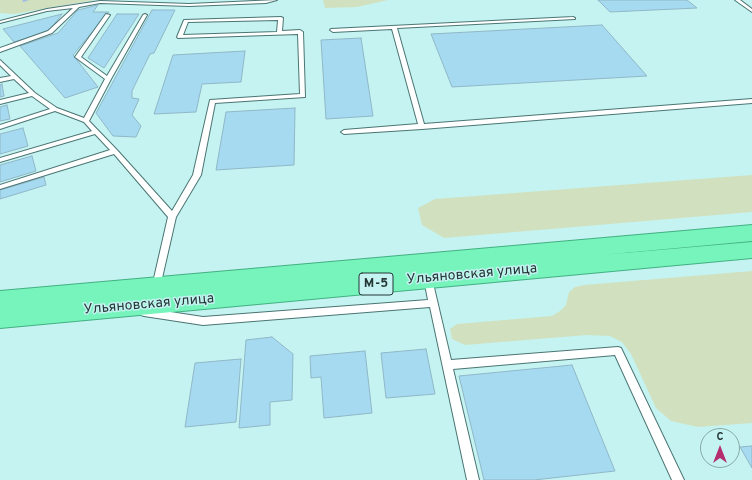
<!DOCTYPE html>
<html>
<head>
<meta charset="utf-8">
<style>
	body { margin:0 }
	#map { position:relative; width:752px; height:480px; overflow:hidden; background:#c5f3f1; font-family:Overpass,sans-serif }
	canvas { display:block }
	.north { position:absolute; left:700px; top:428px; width:40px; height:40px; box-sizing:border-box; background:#c5f3f1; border:1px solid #85a8a6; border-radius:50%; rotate:0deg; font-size:11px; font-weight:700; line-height:16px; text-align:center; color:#243736 }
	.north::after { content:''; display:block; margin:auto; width:14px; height:18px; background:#b52e70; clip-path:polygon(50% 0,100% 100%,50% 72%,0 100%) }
</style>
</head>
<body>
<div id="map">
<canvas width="752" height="480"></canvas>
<div class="north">С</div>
</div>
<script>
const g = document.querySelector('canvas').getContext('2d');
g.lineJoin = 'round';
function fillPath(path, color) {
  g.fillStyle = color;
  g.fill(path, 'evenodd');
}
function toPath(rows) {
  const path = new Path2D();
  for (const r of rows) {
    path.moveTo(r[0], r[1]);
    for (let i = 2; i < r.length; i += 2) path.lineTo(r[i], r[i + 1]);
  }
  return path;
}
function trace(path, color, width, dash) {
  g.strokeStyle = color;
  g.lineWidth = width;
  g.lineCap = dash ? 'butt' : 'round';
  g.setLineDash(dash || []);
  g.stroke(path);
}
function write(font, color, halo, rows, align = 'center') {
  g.font = font + ' Overpass,sans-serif';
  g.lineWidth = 3;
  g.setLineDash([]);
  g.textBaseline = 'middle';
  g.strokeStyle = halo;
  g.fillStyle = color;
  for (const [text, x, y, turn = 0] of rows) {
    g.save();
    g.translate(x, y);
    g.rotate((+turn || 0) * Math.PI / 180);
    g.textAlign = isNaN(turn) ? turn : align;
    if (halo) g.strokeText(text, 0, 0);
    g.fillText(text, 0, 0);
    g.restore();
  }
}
fillPath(toPath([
	[0,0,95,0,14,14,0,13],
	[323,0,388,0,357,7,325,8],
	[752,175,752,212,444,238,422,225,418,208,435,199],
	[752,271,752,423,698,427,671,421,656,408,631,354,622,342,610,336,587,335,465,345,452,339,450,329,457,324,552,316,560,311,566,305,569,292,575,287,584,285]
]), '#d1e1bf');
fillPath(toPath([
	[23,0,29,0,24,2,22,1,23,0]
]), '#a2bce3');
const building = toPath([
	[598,0,687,0,697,8,610,12,598,0],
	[98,5,93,12,109,12,73,55,98,87,65,98,20,46,58,33,78,10,98,5],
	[152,10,175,10,154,53,150,54,132,91,132,98,139,99,132,115,141,126,136,137,113,136,96,113,152,10],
	[62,14,49,31,14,42,3,29,62,14],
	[117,14,139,14,104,68,88,58,117,14],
	[602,25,647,76,452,87,431,34,602,25],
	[361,38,373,116,326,119,321,40,361,38],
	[245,51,241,82,202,84,196,112,154,114,173,55,245,51],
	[2,84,4,96,0,97,0,85,2,84],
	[7,105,10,119,0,121,0,107,7,105],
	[295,108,294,165,216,170,226,112,295,108],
	[23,128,28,146,0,154,0,134,23,128],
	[32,156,36,171,0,182,0,165,32,156],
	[44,177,46,185,0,199,0,190,44,177],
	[272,337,293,354,292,400,270,402,270,425,239,428,246,340,272,337],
	[426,349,435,394,386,398,381,353,426,349],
	[365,351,372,413,324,418,321,377,311,378,310,356,365,351],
	[241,359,236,422,185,427,195,363,241,359],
	[572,365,615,471,534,480,484,480,459,376,572,365],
	[752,446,752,468,740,447,752,446]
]);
fillPath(building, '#a5daf0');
trace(building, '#90b7c7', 1);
const service = toPath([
	[277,0,266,3,189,6,100,3,79,7,52,33,0,52,0,48,48,31,73,8,47,11,0,23,0,21,47,9,100,1,189,4,277,0],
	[735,0,740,0,752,9,752,12,735,0],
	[106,14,110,15,81,57,107,76,143,15,145,14,147,15,111,79,89,121,117,150,172,211,193,175,210,100,300,94,298,34,178,38,177,37,184,20,281,17,283,18,282,31,300,30,303,32,305,97,215,103,201,175,176,217,160,287,159,289,156,290,153,289,152,287,168,217,114,154,0,189,0,185,110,150,95,134,0,162,0,158,92,131,84,122,55,111,0,129,0,125,50,109,32,96,0,104,0,100,29,93,14,79,0,82,0,78,11,76,0,65,0,60,35,93,57,108,84,118,105,79,75,57,106,14],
	[278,20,277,32,183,35,188,22,278,20],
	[573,17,575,18,575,19,397,28,424,124,752,99,752,103,422,129,344,134,341,132,344,130,418,124,392,29,333,32,330,30,331,29,573,17],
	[428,276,431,277,432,279,451,360,618,347,621,348,684,480,672,480,615,355,453,369,479,480,467,480,430,307,203,325,144,316,141,315,139,312,141,309,144,308,203,317,428,300,424,279,425,277,428,276]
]);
const trunk = toPath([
	[752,225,752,241,601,255,752,242,752,258,0,328,0,291,752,225]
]);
trace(service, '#4a7573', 2);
trace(trunk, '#43b082', 2);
fillPath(service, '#fff');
fillPath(trunk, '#76f4bc');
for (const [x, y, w] of [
	[376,284,34]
]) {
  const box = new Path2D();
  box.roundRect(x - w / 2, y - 11, w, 22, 3);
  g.fillStyle = '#c5f3f1';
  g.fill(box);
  trace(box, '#243736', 1);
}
write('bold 13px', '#243736', null, [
	["М-5",376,284]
]);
write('14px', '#243736', '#c5f3f1', [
	["Ульяновская улица",472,275,-5],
	["Ульяновская улица",149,305,-5]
]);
</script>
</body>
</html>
